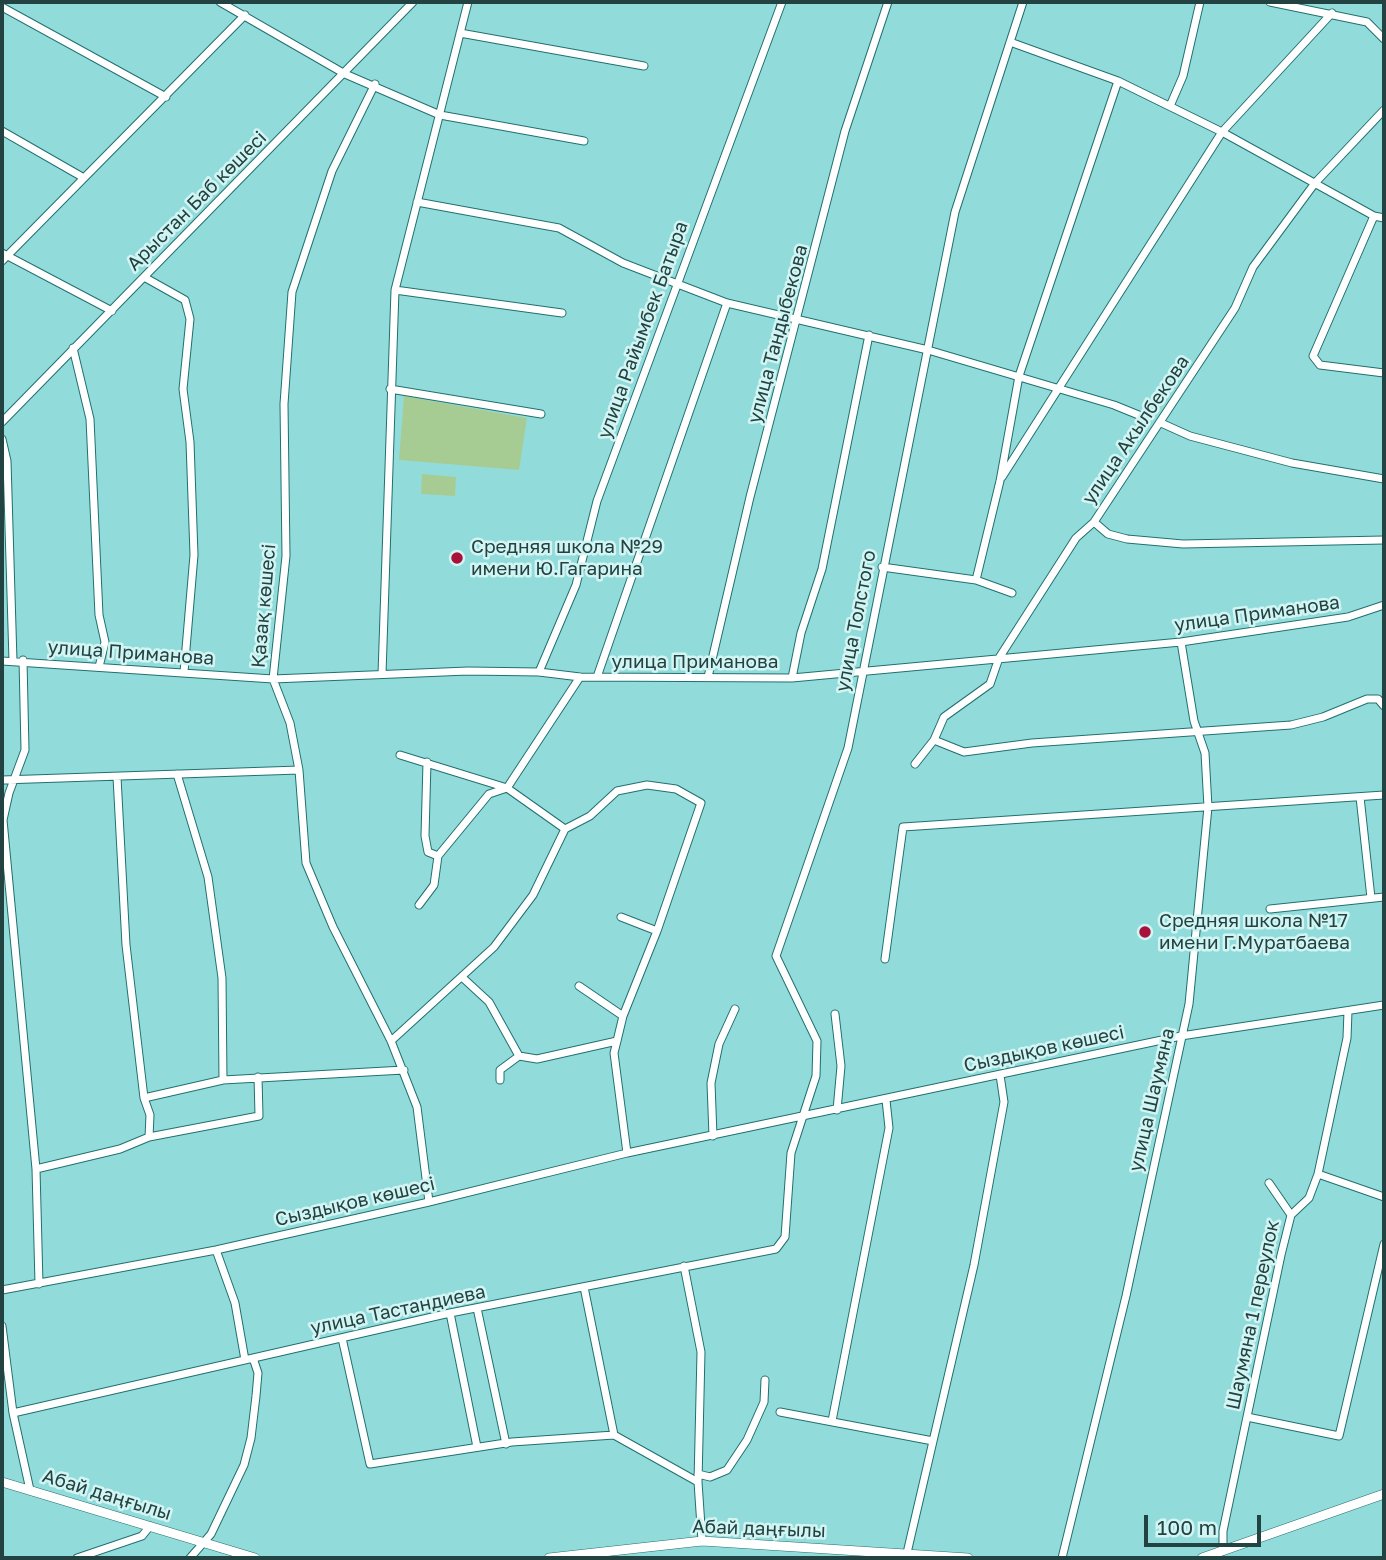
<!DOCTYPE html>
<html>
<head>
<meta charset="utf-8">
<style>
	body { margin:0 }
	#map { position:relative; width:1386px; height:1560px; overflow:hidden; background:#91dcdb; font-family:"Golos Text",sans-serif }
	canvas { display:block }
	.frame { position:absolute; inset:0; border:4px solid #234242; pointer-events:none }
	.scale { position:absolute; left:1144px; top:1515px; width:117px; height:32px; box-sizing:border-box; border:4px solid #234242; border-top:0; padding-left:9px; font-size:21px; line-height:24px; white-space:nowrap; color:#234242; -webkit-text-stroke:5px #d2f5f4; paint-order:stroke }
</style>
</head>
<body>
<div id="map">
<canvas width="1386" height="1560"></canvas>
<div class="frame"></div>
<div class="scale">100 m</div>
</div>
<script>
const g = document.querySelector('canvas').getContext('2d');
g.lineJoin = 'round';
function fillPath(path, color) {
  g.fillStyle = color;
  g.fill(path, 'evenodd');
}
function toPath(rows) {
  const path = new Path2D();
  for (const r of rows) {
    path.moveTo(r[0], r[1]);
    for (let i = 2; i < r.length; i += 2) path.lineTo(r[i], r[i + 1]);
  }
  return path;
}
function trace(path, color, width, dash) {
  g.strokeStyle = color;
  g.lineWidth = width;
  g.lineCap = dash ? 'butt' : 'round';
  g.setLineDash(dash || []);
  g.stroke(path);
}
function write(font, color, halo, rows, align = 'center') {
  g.font = font + ' "Golos Text",sans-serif';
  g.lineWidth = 5;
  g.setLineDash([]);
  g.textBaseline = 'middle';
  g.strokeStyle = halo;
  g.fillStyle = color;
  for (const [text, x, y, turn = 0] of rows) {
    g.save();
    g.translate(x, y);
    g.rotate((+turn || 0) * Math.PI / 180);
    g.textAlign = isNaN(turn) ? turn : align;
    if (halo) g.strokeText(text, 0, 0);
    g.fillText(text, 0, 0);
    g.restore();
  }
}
fillPath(toPath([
	[404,396,527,418,519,470,399,460],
	[422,474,456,477,455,496,421,494]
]), '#a7cc93');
const minor = toPath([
	[220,2,345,74,440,115,584,141],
	[1270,2,1367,22,1384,39],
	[2,7,166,97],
	[460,33,644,66],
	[1010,42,1118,81,1222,132,1374,216,1384,218],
	[375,84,332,171,292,292,284,404,286,556,273,679,290,723,299,770,306,863,333,927,391,1041,417,1107,429,1202],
	[1170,106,1183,76,1200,2],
	[2,131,84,178],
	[417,202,559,228,623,263,727,303,928,350,1114,405,1141,416],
	[1374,216,1313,356,1320,365,1384,373],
	[2,253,112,311],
	[2,261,245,15],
	[144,277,185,300,190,319,183,389,190,442,194,555,184,672],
	[395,290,562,313],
	[73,348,90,419,99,615,105,642,99,667],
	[390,389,541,414],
	[2,422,413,2],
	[1161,423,1190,436,1292,463,1384,479],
	[2,439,7,461,13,661],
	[1002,477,1222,132,1332,13],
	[1094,522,1108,534,1127,539,1183,544,1384,540],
	[882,567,976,580,1000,481,1019,376,1118,81],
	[976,580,1012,593],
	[23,660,25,750,9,793,3,820,36,1169,39,1284],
	[2,661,273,679,468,671,539,672,580,677,792,678,1181,642,1348,617,1384,605],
	[539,672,576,585,597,501,782,2],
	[382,674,395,290,468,2],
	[597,677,727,303],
	[708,677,750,497,845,131,888,2],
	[792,678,801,633,822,569,869,335],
	[934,740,964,752,1032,743,1291,725,1323,717,1367,699,1378,699,1384,706],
	[400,755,507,788,565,829],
	[427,762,425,836,428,852,438,856],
	[915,764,934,740,944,717,990,684,999,658,1076,538,1094,522,1235,308,1253,267,1315,183,1384,110],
	[177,774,208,877,222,978,223,1080],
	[117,777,126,945,144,1098,150,1115,149,1137],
	[2,780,299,770],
	[1360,797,1371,898],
	[419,905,434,885,438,856,489,794,507,788,580,677],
	[1270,909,1384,897],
	[621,917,657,931],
	[885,959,903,827,1384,795],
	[463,978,489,1002,519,1056],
	[579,986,623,1016],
	[835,1014,841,1066,837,1110],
	[391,1041,494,947,533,895,565,829,590,816,617,791,647,785,676,789,701,803,657,931,623,1016,617,1041,614,1053,627,1153],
	[500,1080,500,1070,519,1056,537,1059,617,1041],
	[144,1098,223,1080,404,1070],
	[713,1136,711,1083,719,1044,735,1009],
	[36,1169,120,1149,149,1137,259,1116,258,1077],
	[1318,1174,1384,1197],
	[1269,1183,1291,1215],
	[216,1250,235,1303,245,1360],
	[684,1266,701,1352,698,1482,702,1541],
	[584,1287,614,1435],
	[2,1290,216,1250,429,1202,627,1153,1181,1036,1384,1005],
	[477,1308,506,1444],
	[450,1313,477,1447],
	[2,1326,13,1413,30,1490],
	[342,1338,370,1464,512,1442,614,1435,698,1482],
	[780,1412,933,1441],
	[13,1413,450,1313,776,1249,785,1237,791,1153,816,1076,817,1041,776,956,848,748,955,212,1023,2],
	[1247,1417,1339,1436,1384,1244],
	[832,1421,889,1128,886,1100],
	[698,1474,710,1477,727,1470,747,1440,764,1402,765,1380],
	[1223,1551,1223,1531,1281,1255,1291,1215,1309,1198,1318,1174,1347,1038,1348,1011],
	[907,1553,974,1265,1004,1102,1000,1075],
	[77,1558,142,1536,150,1526],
	[190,1558,211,1534,244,1465,251,1438,256,1396,258,1373,253,1358],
	[1062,1558,1126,1296,1189,1004,1208,807,1205,753,1194,721,1181,642]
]);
const tertiary = toPath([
	[2,1482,255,1558],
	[549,1558,702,1541,968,1558],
	[1202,1558,1384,1494]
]);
trace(minor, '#21706f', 9);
trace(tertiary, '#21706f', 10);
trace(minor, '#fff', 7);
trace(tertiary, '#fff', 9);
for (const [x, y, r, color] of [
	[457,558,7,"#a8113a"],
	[1145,932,7,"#a8113a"]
]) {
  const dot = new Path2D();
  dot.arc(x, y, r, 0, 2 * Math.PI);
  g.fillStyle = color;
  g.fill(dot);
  trace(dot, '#d2f5f4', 2.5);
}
write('19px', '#234242', '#d2f5f4', [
	["Арыстан Баб көшесі",197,201,-45],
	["улица Райымбек Батыра",643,330,-70],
	["улица Тандыбекова",778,334,-75],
	["улица Акылбекова",1136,430,-56],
	["Қазақ көшесі",264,606,-85],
	["улица Приманова",1257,614,-8],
	["улица Толстого",856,621,-79],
	["улица Приманова",131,653,4],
	["улица Приманова",695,662],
	["Сыздықов көшесі",1044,1049,-12],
	["улица Шаумяна",1152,1100,-77],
	["Сыздықов көшесі",355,1202,-13],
	["улица Тастандиева",398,1310,-12],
	["Шаумяна 1 переулок",1253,1315,-78],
	["Абай даңғылы",107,1495,17],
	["Абай даңғылы",759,1529,2]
]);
write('19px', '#234242', '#d2f5f4', [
	["Средняя школа №29",471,547],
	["имени Ю.Гагарина",471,569],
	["Средняя школа №17",1159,921],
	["имени Г.Муратбаева",1159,943]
], 'left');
</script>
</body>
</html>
